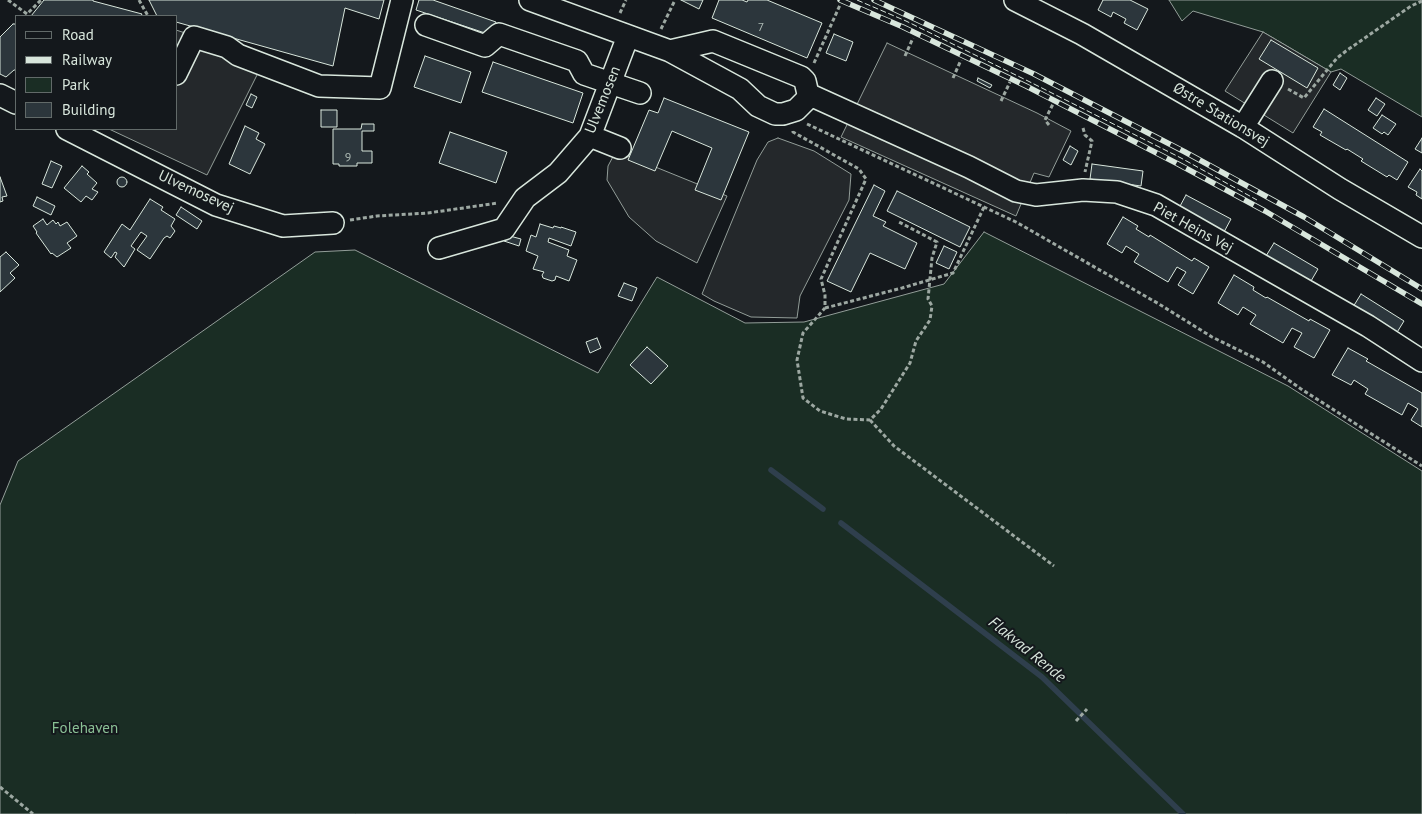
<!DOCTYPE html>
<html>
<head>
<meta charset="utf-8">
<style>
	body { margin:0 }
	#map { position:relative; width:1422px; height:814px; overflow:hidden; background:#14181c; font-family:"PT Sans",sans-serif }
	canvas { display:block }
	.legend { position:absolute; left:15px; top:15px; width:162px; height:115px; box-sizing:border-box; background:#14181c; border:1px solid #626a69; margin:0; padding:6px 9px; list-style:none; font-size:15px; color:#d8e6dc }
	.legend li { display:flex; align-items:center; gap:10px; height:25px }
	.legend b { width:25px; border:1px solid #626a69 }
</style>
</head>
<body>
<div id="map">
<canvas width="1422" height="814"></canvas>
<ul class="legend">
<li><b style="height:6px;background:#14181c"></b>Road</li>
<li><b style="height:6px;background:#d8e6dc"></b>Railway</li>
<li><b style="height:14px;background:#1a2d24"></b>Park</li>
<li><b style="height:14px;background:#2c363c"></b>Building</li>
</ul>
</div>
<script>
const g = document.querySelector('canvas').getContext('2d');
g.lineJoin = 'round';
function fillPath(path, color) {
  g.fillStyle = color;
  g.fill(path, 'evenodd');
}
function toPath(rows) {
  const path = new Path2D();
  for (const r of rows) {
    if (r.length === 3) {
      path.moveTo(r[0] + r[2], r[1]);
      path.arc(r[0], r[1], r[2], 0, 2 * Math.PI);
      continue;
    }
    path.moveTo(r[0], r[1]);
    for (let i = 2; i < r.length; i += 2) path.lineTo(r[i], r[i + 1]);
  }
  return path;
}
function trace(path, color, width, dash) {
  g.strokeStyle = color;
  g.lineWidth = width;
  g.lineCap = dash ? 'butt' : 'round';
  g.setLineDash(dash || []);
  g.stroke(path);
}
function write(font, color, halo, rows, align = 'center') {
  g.font = font + ' "PT Sans",sans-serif';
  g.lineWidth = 4;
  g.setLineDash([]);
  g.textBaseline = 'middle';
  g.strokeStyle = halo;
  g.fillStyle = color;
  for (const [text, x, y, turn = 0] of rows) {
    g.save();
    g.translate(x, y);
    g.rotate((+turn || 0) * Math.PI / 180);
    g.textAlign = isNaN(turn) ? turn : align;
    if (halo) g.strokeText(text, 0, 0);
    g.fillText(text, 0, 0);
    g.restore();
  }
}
const green = toPath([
	[1169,0,1422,0,1422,117,1341,69,1331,72,1263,32,1193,11,1182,21,1169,0],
	[984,232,1288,386,1422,471,1422,814,0,814,0,505,18,461,315,252,355,250,598,373,657,277,745,323,804,322,944,284,984,232]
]);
fillPath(green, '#1a2d24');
trace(green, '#939e99', 1);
const parking = toPath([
	[176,30,265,59,207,175,109,129,176,129,176,30],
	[1263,32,1331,72,1293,133,1225,91,1263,32],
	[887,43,1037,113,1071,131,1049,177,1034,173,1016,216,841,137,887,43],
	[778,138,814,151,851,174,849,200,800,296,797,318,751,317,714,301,702,294,757,160,768,142,778,138],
	[616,151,727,196,697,263,656,241,629,217,607,180,608,166,616,151]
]);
fillPath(parking, '#24282b');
trace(parking, '#939e99', 1);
trace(toPath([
	[771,470,823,509],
	[841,523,1042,677,1183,814]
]), '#2f3f4d', 5.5);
const building = toPath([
	[44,0,93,0,93,1,142,14,141,16,31,16,44,0],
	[149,0,384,0,379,19,345,8,333,66,176,22,176,16,157,16,149,0],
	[419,0,433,0,496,22,491,35,416,10,419,0],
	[681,0,703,0,699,9,681,0],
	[719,0,742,0,747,2,748,0,767,0,822,23,807,58,712,18,719,0],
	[1103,0,1130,0,1148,9,1137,30,1124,23,1126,19,1113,12,1111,17,1098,10,1103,0],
	[13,24,16,24,16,70,14,70,6,77,0,74,0,37,13,24],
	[834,34,853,42,846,61,826,53,834,34],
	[1271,40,1318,68,1307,88,1259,59,1271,40],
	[425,56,471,72,461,103,414,87,425,56],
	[493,62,583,93,573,123,482,92,493,62],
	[1340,73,1347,78,1340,90,1333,85,1340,73],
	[978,78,992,85,990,88,977,81,978,78],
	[251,94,257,97,252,108,246,105,251,94],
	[664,98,749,132,721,200,695,190,712,148,672,131,655,171,628,160,649,110,658,113,664,98],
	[1376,98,1385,104,1377,116,1368,110,1376,98],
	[1324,109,1408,162,1397,180,1389,175,1387,177,1361,161,1363,159,1347,149,1346,150,1320,135,1322,132,1313,127,1324,109],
	[321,110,337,110,337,127,321,127,321,110],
	[1382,115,1396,124,1388,135,1384,132,1382,134,1373,128,1382,115],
	[362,124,374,124,374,131,362,131,362,151,372,151,372,163,357,163,357,166,339,166,339,164,333,164,333,129,361,129,362,124],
	[245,126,259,133,256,139,265,144,250,174,229,164,245,126],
	[450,132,507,152,496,183,439,163,450,132],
	[1422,138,1422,153,1415,149,1422,138],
	[1070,146,1078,151,1071,165,1063,160,1070,146],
	[51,161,62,166,52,188,42,184,51,161],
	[1092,164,1143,171,1141,186,1090,179,1092,164],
	[82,166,89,172,87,174,97,183,92,189,98,192,92,200,86,196,81,202,64,188,82,166],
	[1420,169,1422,171,1422,199,1416,195,1417,192,1408,187,1420,169],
	[122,182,5],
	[0,177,7,196,2,197,3,201,0,202,0,177],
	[874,185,885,191,873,216,886,222,883,226,917,243,905,269,870,253,851,292,827,281,874,185],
	[897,191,970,227,960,247,887,211,897,191],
	[1186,195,1231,219,1224,232,1179,208,1186,195],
	[37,197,55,206,51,215,33,206,37,197],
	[150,199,163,207,161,210,175,219,171,226,175,231,170,238,167,236,164,238,150,259,137,250,147,236,141,232,131,246,135,249,124,267,115,257,117,253,115,252,111,258,104,252,122,224,130,230,150,199],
	[181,207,202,221,197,229,176,215,181,207],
	[1123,217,1138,226,1136,229,1149,237,1150,235,1192,261,1194,258,1209,267,1193,294,1178,285,1186,272,1177,267,1168,282,1134,262,1139,254,1126,246,1122,253,1107,244,1123,217],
	[43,219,47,225,53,220,56,224,58,222,60,226,67,222,77,236,67,243,71,248,57,257,52,253,51,254,36,233,37,232,33,226,43,219],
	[540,224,553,228,554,226,561,228,561,227,576,232,571,246,549,238,548,242,569,250,567,256,577,260,569,281,556,276,555,280,552,281,543,278,542,275,544,272,533,269,538,256,526,251,531,235,536,237,540,224],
	[506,235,521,239,519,246,504,241,506,235],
	[1274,243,1318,269,1311,281,1308,279,1306,281,1266,256,1274,243],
	[944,246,957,252,949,269,936,263,944,246],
	[6,252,19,265,10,273,15,278,0,292,0,257,6,252],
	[1234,275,1254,287,1253,290,1266,298,1267,297,1309,321,1310,319,1330,330,1314,358,1294,347,1302,333,1292,328,1283,343,1250,324,1256,315,1243,307,1238,315,1218,303,1234,275],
	[624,283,637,288,632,301,618,296,624,283],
	[1361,294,1404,321,1396,334,1353,307,1361,294],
	[597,338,601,348,590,353,586,342,597,338],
	[647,347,668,366,651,384,630,365,647,347],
	[1348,348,1368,359,1366,361,1422,393,1422,427,1411,420,1418,409,1408,403,1402,415,1365,394,1368,389,1354,380,1351,385,1332,375,1348,348]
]);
fillPath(building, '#2c363c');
trace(building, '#d8e6dc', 1);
const minor = toPath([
	[530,0,670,51,740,89,758,106,775,114,783,114,796,110,806,100,808,94,805,81,801,77,713,41,670,51],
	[1015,0,1082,34,1243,127,1340,189,1422,237],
	[426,25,485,46,499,34,577,61,584,74,640,93],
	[176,74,194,37,227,47,238,55,319,86,380,88,402,0],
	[808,94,969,167,1016,191,1036,195,1083,190,1117,192,1156,205,1368,326,1422,361],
	[0,95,16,103],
	[1243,127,1272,81],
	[67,129,216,205,283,226,333,223],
	[590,136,620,148],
	[439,248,504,229,525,198,558,173,590,136,628,36]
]);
trace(minor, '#d8e6dc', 24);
trace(toPath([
	[8,0,27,14,41,0],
	[139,0,148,16],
	[620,13,626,0],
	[661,29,675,0],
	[905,56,913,38],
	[814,63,840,5],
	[953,78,961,60],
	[1288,89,1304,98,1337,58,1346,51,1411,6,1422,1],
	[1001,101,1010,82],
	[807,124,1016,222,1159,304,1212,337,1263,362,1301,389,1422,466],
	[1049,125,1045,120,1053,104],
	[1083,128,1085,135,1092,141,1085,172],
	[793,131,793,132,859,169,866,179,821,279,825,295,825,308,803,333,797,360,803,398,820,411,846,419,870,420,881,409,910,363,916,341,930,320,932,306,928,299,932,258,937,242,899,222],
	[350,220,377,216,428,213,498,203],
	[825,308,902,288,953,273,984,207],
	[870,420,894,446,1054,566],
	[1076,721,1087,709],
	[0,787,33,814]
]), '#9da8a2', 3, [4, 2.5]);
trace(minor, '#14181c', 21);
const rail = toPath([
	[840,0,903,27,1026,86,1178,164,1265,211,1422,304],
	[874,0,1034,74,1185,152,1304,217,1422,289]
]);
trace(rail, '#d8e6dc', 5.5);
trace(rail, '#14181c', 4, [11]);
trace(toPath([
	[857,0,906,21,1030,82,1181,158,1257,200]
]), '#d8e6dc', 1, [6, 2.5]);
write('12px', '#adbab4', null, [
	["7",761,28],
	["9",348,158]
]);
write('15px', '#d8e6dc', '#14181c', [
	["Ulvemosen",603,100,-68],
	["Østre Stationsvej",1221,115,31],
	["Ulvemosevej",196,192,25],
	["Piet Heins Vej",1193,228,29]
]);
write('15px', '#8ac095', '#14181c', [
	["Folehaven",85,729]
]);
write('italic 16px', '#d8e6dc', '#14181c', [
	["Flakvad Rende",1027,650,39]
]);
</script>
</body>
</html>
